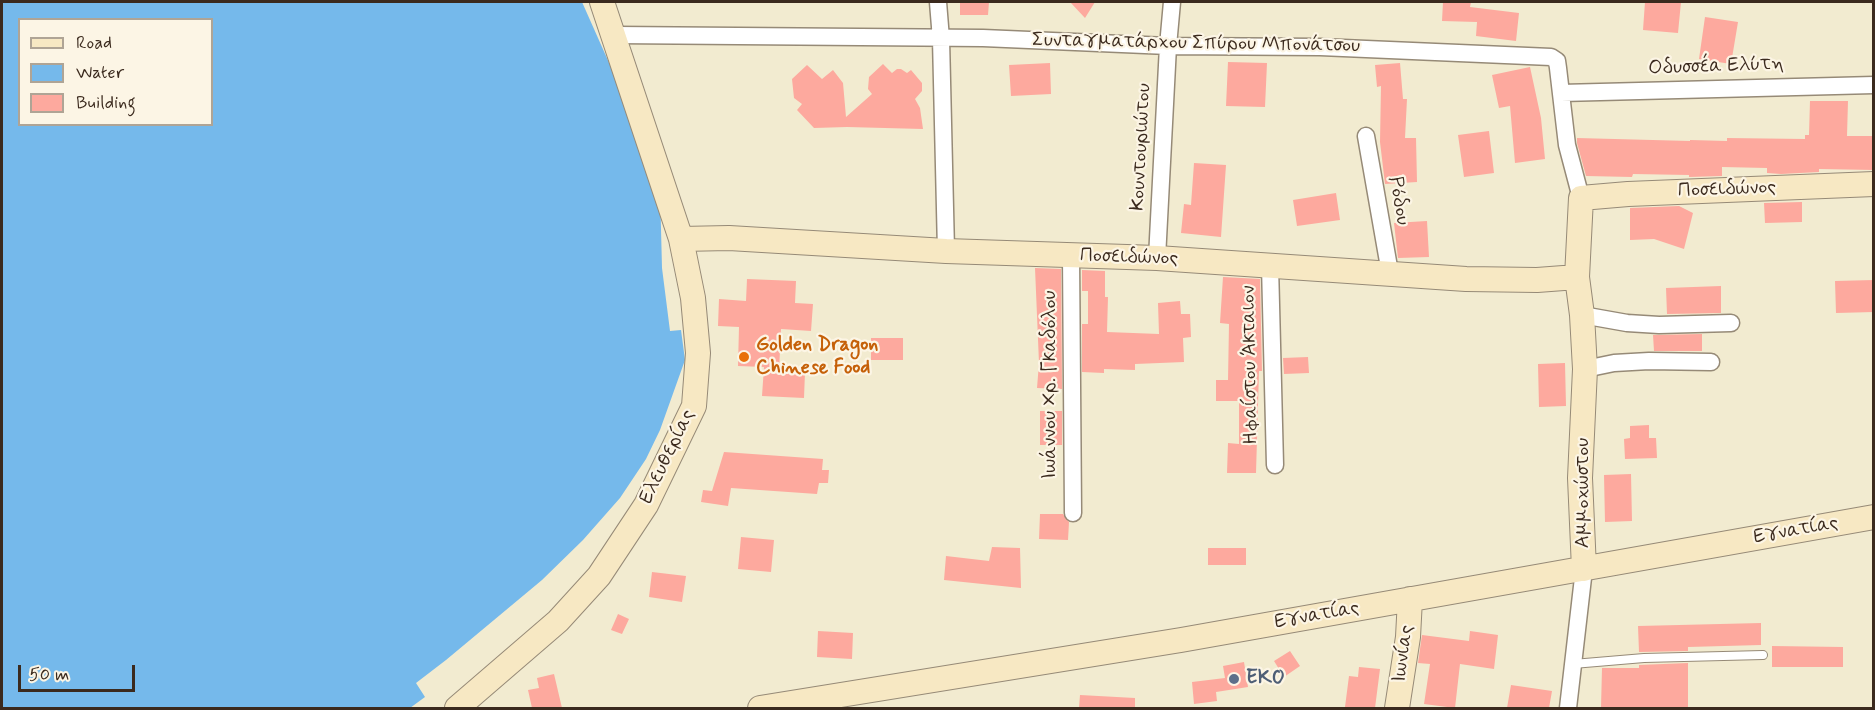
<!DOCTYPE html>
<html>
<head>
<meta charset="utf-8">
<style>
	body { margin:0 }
	#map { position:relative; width:1875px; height:710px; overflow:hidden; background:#f2ebd0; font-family:Mynerve,sans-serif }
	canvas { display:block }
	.frame { position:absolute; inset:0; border:3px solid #3b2a1e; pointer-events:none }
	.legend { position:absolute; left:18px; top:18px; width:195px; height:108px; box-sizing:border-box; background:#fcf5e5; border:2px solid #afa495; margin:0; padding:8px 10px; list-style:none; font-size:18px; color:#3b2a1e }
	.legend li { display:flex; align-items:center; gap:12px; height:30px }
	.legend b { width:30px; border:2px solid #afa495 }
	.scale { position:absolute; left:18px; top:665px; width:117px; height:27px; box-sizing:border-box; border:3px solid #3b2a1e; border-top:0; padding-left:8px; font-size:18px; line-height:21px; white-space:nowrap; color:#3b2a1e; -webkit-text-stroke:4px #fcf5e5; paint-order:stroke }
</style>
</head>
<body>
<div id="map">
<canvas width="1875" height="710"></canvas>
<div class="frame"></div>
<ul class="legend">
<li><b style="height:8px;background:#f7e8c3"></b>Road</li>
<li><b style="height:16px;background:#75b9eb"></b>Water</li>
<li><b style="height:16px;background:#fda99e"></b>Building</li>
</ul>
<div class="scale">50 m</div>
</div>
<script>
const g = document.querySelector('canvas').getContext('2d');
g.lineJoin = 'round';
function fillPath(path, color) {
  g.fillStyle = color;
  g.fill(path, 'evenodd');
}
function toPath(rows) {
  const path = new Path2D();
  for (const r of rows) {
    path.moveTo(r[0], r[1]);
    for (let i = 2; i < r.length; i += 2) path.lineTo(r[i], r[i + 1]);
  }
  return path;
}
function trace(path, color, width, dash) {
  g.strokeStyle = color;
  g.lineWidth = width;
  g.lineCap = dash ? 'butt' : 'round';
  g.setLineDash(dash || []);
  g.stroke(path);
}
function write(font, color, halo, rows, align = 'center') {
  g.font = font + ' Mynerve,sans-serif';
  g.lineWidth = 4.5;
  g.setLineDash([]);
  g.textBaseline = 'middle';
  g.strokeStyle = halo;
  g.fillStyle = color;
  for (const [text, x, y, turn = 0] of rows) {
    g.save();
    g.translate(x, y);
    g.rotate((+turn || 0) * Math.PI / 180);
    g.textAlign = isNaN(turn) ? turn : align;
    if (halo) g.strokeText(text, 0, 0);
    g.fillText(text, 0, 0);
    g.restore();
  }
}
fillPath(toPath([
	[2,2,582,2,642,137,660,189,662,268,670,331,681,330,685,360,660,430,646,459,620,498,583,540,542,580,446,660,416,683,425,697,410,708,2,708],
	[20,20,212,20,212,124,20,124]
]), '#75b9eb');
fillPath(toPath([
	[960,2,989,2,988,15,960,15],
	[1070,2,1095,2,1085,18],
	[1443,2,1471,2,1470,7,1519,13,1516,41,1476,36,1477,22,1442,21],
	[1645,2,1681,2,1678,33,1643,30],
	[1705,17,1738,22,1731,64,1699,59],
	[1228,62,1267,63,1265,107,1226,106],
	[1050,63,1051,94,1011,96,1009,65],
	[1400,63,1403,99,1407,99,1405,138,1416,138,1417,182,1385,184,1380,142,1381,86,1377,87,1375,65],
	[883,64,892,73,897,69,901,69,907,73,911,70,922,83,922,91,915,99,920,108,923,129,847,127,814,128,797,110,802,104,794,98,792,79,807,65,822,79,833,70,843,83,846,117,872,94,868,89,869,77],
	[1530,67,1541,118,1545,159,1515,163,1510,106,1499,108,1492,75],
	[1810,101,1848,101,1847,136,1874,136,1874,170,1819,169,1819,172,1781,174,1767,173,1767,168,1722,167,1722,176,1689,177,1689,175,1633,174,1632,177,1586,176,1577,143,1577,138,1690,141,1690,140,1727,141,1727,138,1805,139,1805,135,1809,135],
	[1489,131,1494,173,1464,177,1458,135],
	[1194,163,1226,165,1221,237,1181,233,1184,204,1191,205],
	[1336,193,1340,220,1297,226,1293,200],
	[1802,202,1802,222,1765,223,1764,203],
	[1679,206,1693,213,1684,249,1654,239,1630,240,1630,208],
	[1427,221,1429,257,1398,258,1394,223],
	[1035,268,1061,269,1062,389,1037,388,1039,363],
	[1082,270,1105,271,1105,297,1108,297,1107,332,1159,334,1158,303,1180,301,1181,314,1190,314,1191,337,1183,338,1184,362,1135,364,1135,370,1104,369,1104,373,1082,372,1082,324,1088,324,1088,291,1082,291],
	[1223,277,1260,279,1262,371,1259,371,1256,473,1227,473,1228,443,1239,444,1239,401,1216,401,1216,380,1228,380,1229,324,1220,323],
	[747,279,796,281,795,303,813,304,811,331,781,329,779,371,805,372,804,398,762,396,764,367,738,366,739,327,718,326,719,299,746,301],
	[1874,280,1874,312,1836,313,1835,281],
	[1721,286,1721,313,1667,314,1666,288],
	[1702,334,1702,351,1654,351,1653,335],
	[871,338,903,338,903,360,871,360],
	[1308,357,1309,373,1284,374,1283,358],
	[1565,363,1566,406,1539,407,1538,364],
	[1040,411,1062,411,1062,445,1040,445],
	[1649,425,1649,438,1656,438,1657,458,1625,459,1624,439,1630,438,1630,426],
	[724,452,823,459,822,470,829,470,828,483,819,483,817,494,731,488,728,506,701,502,703,490,712,491],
	[1631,474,1632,521,1605,522,1604,475],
	[1040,514,1063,514,1069,522,1068,540,1039,539],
	[741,537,774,540,771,572,738,569],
	[992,547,1020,548,1021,588,944,580,946,556,989,561],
	[1208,548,1246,548,1246,565,1208,565],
	[652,572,686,576,682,602,649,597],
	[618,614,629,619,622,634,611,630],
	[1761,623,1761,645,1688,647,1688,651,1639,652,1638,626],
	[818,631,853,633,852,659,817,657],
	[1470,631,1498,635,1494,669,1460,664,1455,708,1424,704,1430,664,1418,663,1422,635,1469,641],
	[1772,646,1843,647,1843,667,1772,667],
	[1290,651,1300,666,1284,677,1274,661],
	[1244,662,1248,687,1216,692,1217,701,1194,704,1192,682,1225,678,1223,666],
	[1688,663,1688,708,1601,708,1602,668,1639,668,1639,665],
	[1359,667,1380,669,1375,708,1345,707,1349,676,1358,677],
	[554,674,562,708,532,708,528,690,539,688,537,678],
	[1511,685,1552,691,1549,708,1507,708],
	[1080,695,1135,698,1135,708,1079,708]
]), '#fda99e');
const lane = toPath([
	[1573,664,1644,658,1763,655]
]);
const street = toPath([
	[938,2,941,39,946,251],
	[615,35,983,38,1168,46,1320,47,1551,57,1557,61,1558,68,1567,145,1581,198],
	[1561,93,1874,85],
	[1366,136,1390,273],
	[1071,256,1073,513],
	[1157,258,1168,46,1172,2],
	[1270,265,1275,465],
	[1582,315,1627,323,1659,325,1731,323],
	[1585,369,1614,363,1649,361,1711,362],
	[1568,708,1584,569]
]);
const secondary = toPath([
	[681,239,729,238,946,251,1157,258,1466,279,1537,280,1577,277],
	[1584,569,1580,478,1585,369,1582,315,1577,277,1581,198,1628,194,1874,184],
	[457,708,558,621,599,576,646,505,694,406,698,353,693,298,681,239,602,2],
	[760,708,1181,640,1874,517],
	[1397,708,1408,637,1410,599]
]);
trace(lane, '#968a77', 10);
trace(street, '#968a77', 19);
trace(secondary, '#968a77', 26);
trace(lane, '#fff', 8);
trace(street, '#fff', 16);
trace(secondary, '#f7e8c3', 24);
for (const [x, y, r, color] of [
	[744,357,6,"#e8710a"],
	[1234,679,6,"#5c6f8a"]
]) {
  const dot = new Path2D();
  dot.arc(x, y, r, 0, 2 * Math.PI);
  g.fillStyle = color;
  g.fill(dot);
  trace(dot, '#fcf5e5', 2);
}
write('20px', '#3b2a1e', '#fcf5e5', [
	["Συνταγματάρχου Σπύρου Μπονάτσου",1196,44,1],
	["Οδυσσέα Ελύτη",1716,67,-2],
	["Κουντουριώτου",1142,147,-87],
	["Ποσειδώνος",1727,190,-2],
	["Ρόδου",1398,201,80],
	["Ποσειδώνος",1129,258,2],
	["Ηφαίστου Άκταιον",1251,365,-91],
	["Ιωάννου Χρ. Γκαδόλου",1051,385,-90],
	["Ελευθερίας",668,457,-64],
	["Αμμοχώστου",1584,493,-90],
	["Εγνατίας",1796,531,-10],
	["Εγνατίας",1317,616,-10],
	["Ιωνίας",1404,654,-82]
]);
write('bold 20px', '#c56008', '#fcf5e5', [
	["Golden Dragon",756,346],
	["Chinese Food",756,369]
], 'left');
write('bold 20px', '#4e5e75', '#fcf5e5', [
	["EKO",1246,679]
], 'left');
</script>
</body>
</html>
